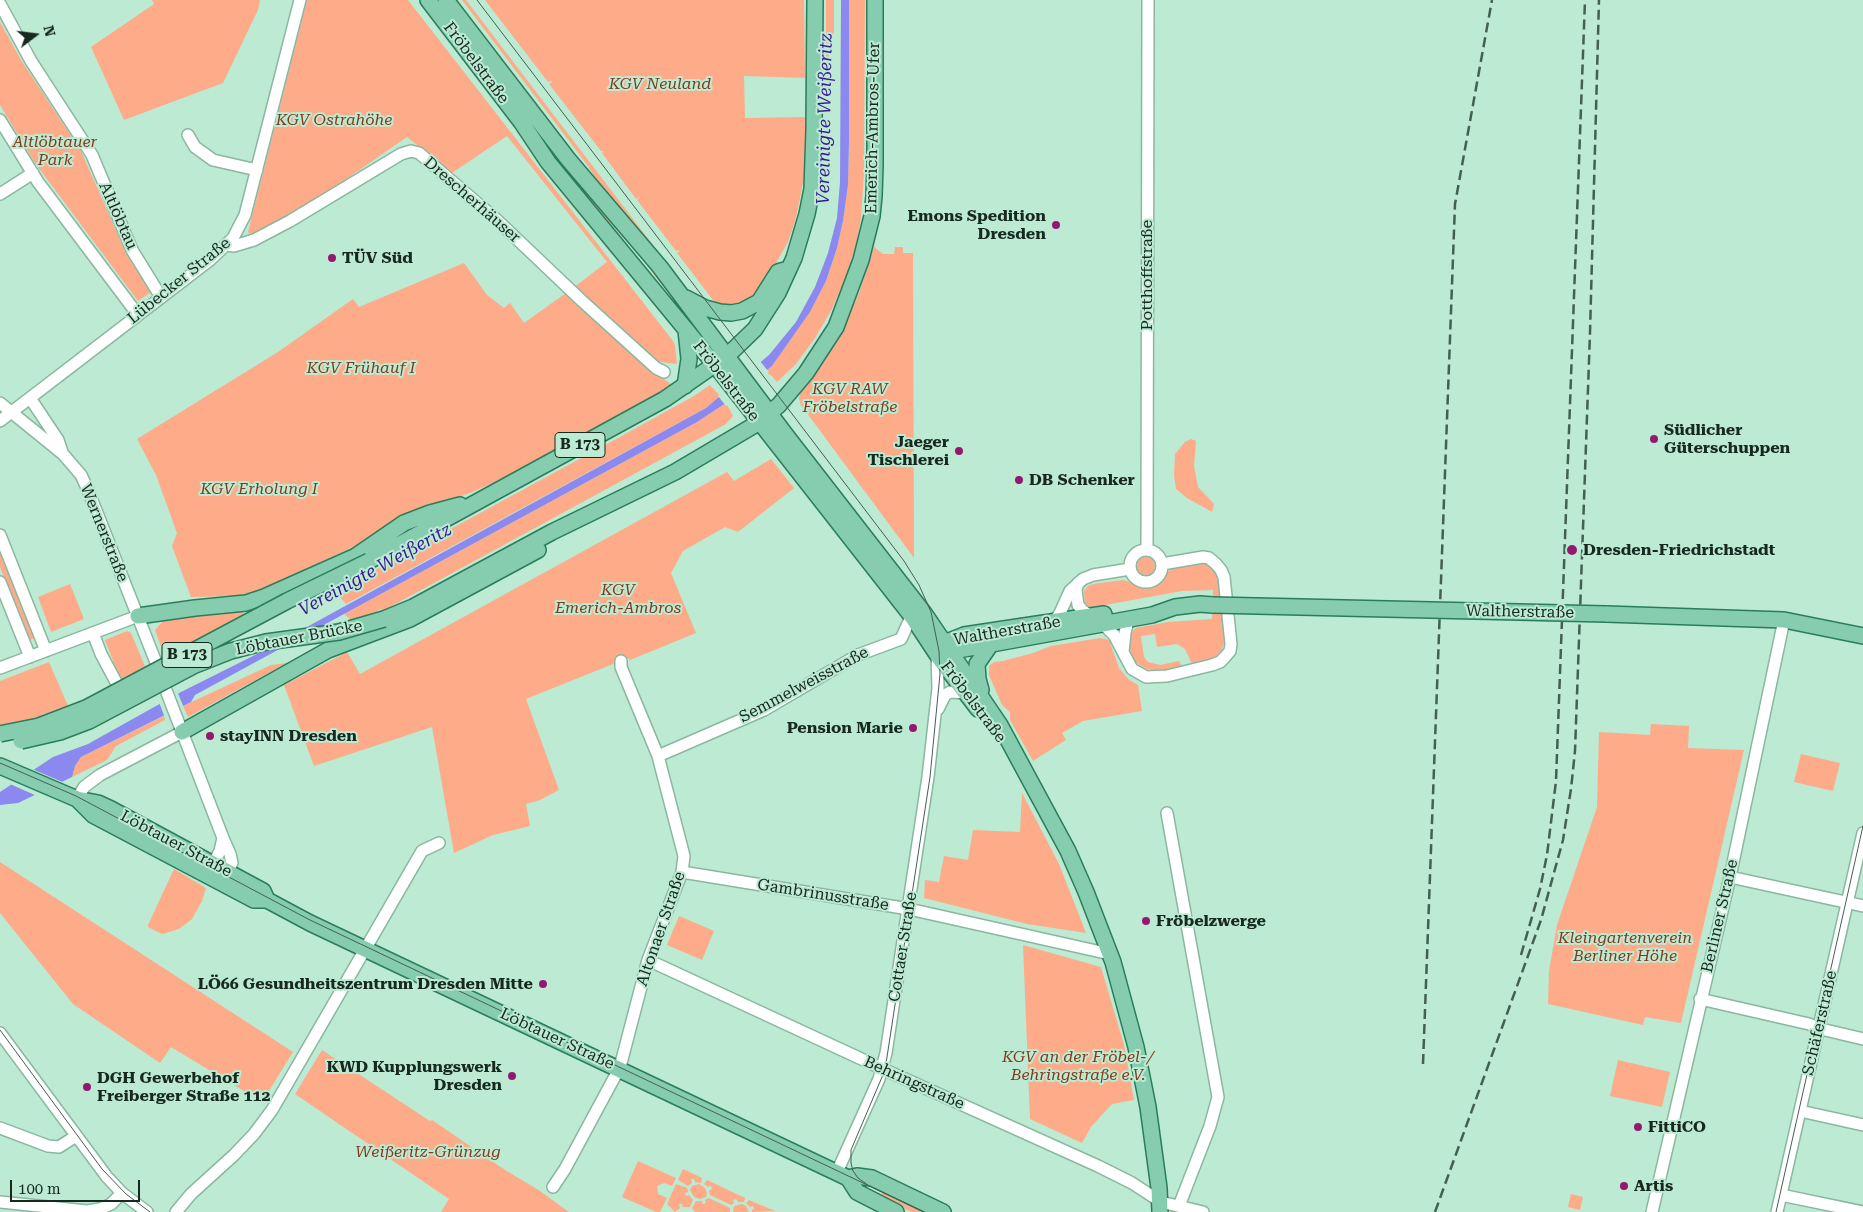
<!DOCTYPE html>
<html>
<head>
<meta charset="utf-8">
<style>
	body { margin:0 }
	#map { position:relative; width:1863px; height:1212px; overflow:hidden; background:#bcead2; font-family:"Roboto Serif",serif }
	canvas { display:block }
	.north { position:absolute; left:10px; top:10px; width:50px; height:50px; -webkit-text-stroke:4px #bcead2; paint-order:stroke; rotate:75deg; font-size:14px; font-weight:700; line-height:20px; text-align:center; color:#16281f }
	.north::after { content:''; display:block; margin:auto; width:18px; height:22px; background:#16281f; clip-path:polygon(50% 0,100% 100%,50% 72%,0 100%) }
	.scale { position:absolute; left:10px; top:1180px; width:130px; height:22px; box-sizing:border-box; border:2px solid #16281f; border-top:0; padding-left:6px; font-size:15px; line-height:18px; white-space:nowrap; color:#16281f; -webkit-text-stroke:4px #bcead2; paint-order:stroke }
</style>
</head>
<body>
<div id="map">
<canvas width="1863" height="1212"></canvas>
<div class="north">N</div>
<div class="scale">100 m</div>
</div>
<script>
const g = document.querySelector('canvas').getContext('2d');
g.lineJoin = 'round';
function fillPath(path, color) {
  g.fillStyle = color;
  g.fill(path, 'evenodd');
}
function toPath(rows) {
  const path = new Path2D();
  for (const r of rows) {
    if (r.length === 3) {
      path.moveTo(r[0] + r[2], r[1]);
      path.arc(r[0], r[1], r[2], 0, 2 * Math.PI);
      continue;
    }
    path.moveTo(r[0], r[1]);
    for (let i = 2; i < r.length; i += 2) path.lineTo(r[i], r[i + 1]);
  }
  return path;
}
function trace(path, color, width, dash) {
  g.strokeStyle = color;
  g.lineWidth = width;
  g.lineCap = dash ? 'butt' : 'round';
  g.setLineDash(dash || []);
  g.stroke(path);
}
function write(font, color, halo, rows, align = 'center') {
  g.font = font + ' "Roboto Serif",serif';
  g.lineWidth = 4;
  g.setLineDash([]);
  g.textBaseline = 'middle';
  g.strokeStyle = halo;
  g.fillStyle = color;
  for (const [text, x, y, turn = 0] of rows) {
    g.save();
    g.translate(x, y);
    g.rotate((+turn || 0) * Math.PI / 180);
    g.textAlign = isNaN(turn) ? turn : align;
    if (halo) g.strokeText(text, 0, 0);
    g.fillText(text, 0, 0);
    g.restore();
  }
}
fillPath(toPath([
	[152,0,260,0,258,10,223,83,124,120,91,47,154,4],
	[307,0,408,0,673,341,675,345,677,364,660,362,636,345,573,288,607,262,507,136,452,173,407,137,287,220,251,236,248,232],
	[462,0,466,0,688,291,671,273,603,190,588,166],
	[485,0,804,0,805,78,744,76,745,118,806,117,804,178,796,218,788,242,763,286,754,297,742,304,726,306,721,303,716,304,677,253,680,250,676,251,637,200,640,197,636,199,602,153,604,151,601,151,549,84,552,82,551,81,548,82],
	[826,0,834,0,834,31,826,71],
	[849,0,865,0,864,173,861,218,856,246,845,279,832,309,815,338,796,364,777,382,772,376,765,372,772,366,810,312,826,281,837,248,843,221,848,185,849,142],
	[0,22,21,60,81,151,126,253,151,292,138,301,35,163,0,105],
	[514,97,711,341,707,343,638,254,600,212,538,135],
	[874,247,883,254,894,254,895,247,903,247,903,253,913,253,914,558,801,405,799,399,800,393,822,364,841,334,859,293],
	[464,263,487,295,504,308,510,303,524,323,566,293,658,375,671,384,666,389,493,483,470,493,409,515,359,544,261,590,243,596,191,597,172,546,177,533,156,475,137,439,278,352,353,299,359,307],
	[710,385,721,397,706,408,346,604,335,592,618,438,694,396],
	[726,403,733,416,726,424,388,608,382,611,381,609,354,622,344,614,697,422],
	[1191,439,1196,441,1194,466,1198,487,1214,504,1212,512,1187,498,1176,489,1174,475,1175,454,1185,442],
	[771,459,794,488,738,532,725,527,683,551,671,573,696,633,630,660,628,658,526,699,559,790,540,800,526,804,530,826,493,835,454,853,432,727,314,766,284,685,347,652,360,674,727,472,734,481],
	[0,545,37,637,29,640,0,567],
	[1146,566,9],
	[1200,562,1209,565,1215,571,1219,583,1224,643,1221,651,1214,658,1192,664,1185,649,1177,644,1157,647,1155,634,1141,636,1144,657,1148,662,1160,665,1179,661,1182,666,1160,671,1146,669,1134,661,1130,651,1129,634,1136,628,1168,622,1212,619,1213,590,1182,591,1094,607,1089,607,1085,603,1084,591,1088,586,1093,584,1123,580,1145,586,1155,584,1164,574,1174,568],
	[70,584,84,619,51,632,38,597],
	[240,609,246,617,166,660,155,630,165,619],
	[127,631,131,633,147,671,122,684,105,640],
	[1100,638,1109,640,1119,668,1128,679,1138,685,1142,711,1083,721,1062,733,1066,740,1033,761,1010,720,1010,712,1002,705,989,675,989,666,994,662,1003,661,1033,653,1051,646],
	[49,662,68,706,42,715,52,739,18,745,11,724,0,726,0,681],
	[287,663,188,717,183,706,271,665],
	[164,716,165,720,116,746,107,760,72,777,75,766,81,757],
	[1651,724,1689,726,1688,748,1744,750,1681,1023,1645,1017,1643,1025,1548,1004,1549,971,1557,925,1597,807,1599,732,1650,735],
	[1801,754,1840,763,1833,791,1794,782],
	[1022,793,1059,864,1086,933,1027,924,924,898,925,880,939,882,944,856,968,860,973,830,1020,832],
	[0,862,293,1052,262,1102,171,1047,160,1063,73,1004,0,913],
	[174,869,206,888,202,901,192,919,179,929,162,934,148,927,148,925],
	[679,916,714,931,702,960,667,945],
	[1023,945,1101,967,1124,1045,1134,1100,1112,1104,1091,1127,1082,1143,1030,1119],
	[322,1050,430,1121,432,1120,505,1170,540,1191,569,1212,441,1212,449,1199,295,1094],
	[1618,1060,1670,1072,1662,1107,1610,1096],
	[638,1161,676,1178,672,1186,664,1183,657,1186,658,1194,667,1198,660,1212,656,1212,622,1197],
	[683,1169,702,1178,701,1183,695,1182,694,1179,691,1179,692,1183,688,1186,680,1181,678,1180],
	[707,1180,745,1198,744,1202,738,1202,736,1199,733,1200,734,1203,731,1205,710,1195,709,1191,712,1189,711,1186,708,1187,704,1184],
	[676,1184,687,1188,688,1192,685,1193,686,1196,689,1195,693,1200,690,1207,683,1207,682,1204,679,1204,680,1208,675,1212,667,1204],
	[699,1184,705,1188,707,1193,706,1197,700,1199,694,1197,690,1190,692,1186],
	[884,1190,927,1212,912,1212,880,1197],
	[1571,1194,1583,1197,1580,1210,1568,1207],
	[709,1198,730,1208,730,1212,695,1212,692,1208,696,1201,702,1201,703,1204,706,1203,705,1200],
	[749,1200,775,1211,752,1212,752,1210,754,1209,753,1206,750,1207,746,1203],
	[742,1204,746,1206,749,1212,733,1212,734,1206]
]), '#feab8a');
fillPath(toPath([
	[841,0,849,0,849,142,848,185,843,221,837,248,826,281,810,312,772,366,726,403,697,422,195,695,191,702,81,757,75,766,72,777,18,803,0,805,0,792,53,757,88,744,181,692,265,650,706,408,769,355,796,322,815,287,828,253,837,218,840,182]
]), '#8b89ef');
fillPath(toPath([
	[759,360,769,372,726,406,718,396],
	[177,691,184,708,165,718,159,702],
	[32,769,65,783,37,796,10,784]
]), '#bcead2');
const minor = toPath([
	[0,4,31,61,92,155,132,250,161,297],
	[0,120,38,182,138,315],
	[188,135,195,147,213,160,257,170],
	[0,194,33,173],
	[227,245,234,246,254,240,290,221,401,154,411,151,419,153,498,221,581,300,656,368,664,372],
	[30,398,58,440,62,452],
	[0,403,63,454,81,475,88,490,157,665],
	[0,421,210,260,233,238,245,215,300,0],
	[0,535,46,651],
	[1146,566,16],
	[1147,550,1148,0],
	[0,582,30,657],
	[1078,583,1076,590,1078,605,1082,610,1091,616],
	[1054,622,1060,613,1070,591,1083,579,1093,575,1130,569],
	[1103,624,1114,635,1132,669,1146,677,1167,676,1212,665,1220,662,1225,657,1230,651,1231,644,1224,577,1221,570,1216,564,1209,558,1203,557,1162,564],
	[93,633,101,654,116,682],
	[1123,652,1125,633,1128,620],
	[0,668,138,616],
	[164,685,223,838,230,854,232,863,227,872,221,876],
	[938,709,945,695,950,692,966,693],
	[658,756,764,710,858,655,901,639,911,617],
	[77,799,84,787,100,775,182,732],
	[1167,813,1218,1097,1210,1126,1179,1206],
	[215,871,213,864,220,851,223,838],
	[682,872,909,909,1110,954],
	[1730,877,1863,906],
	[648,960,883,1069,1098,1166,1132,1183,1161,1202,1203,1212],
	[1700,999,1809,1024,1821,1029,1863,1039],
	[0,1033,107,1177,122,1193,147,1212],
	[1800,1111,1863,1125],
	[0,1128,48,1146,59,1147,76,1136],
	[837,1172,879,1079,886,1053,928,777,938,688,937,654],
	[553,1187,565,1169,620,1067,648,960,682,872,684,856,658,756,621,667,621,661],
	[1781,1195,1863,1212],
	[0,1202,87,1211,100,1209,111,1204,122,1193],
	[176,1212,191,1194,234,1155,254,1134,272,1110,422,851,439,843],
	[1652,1212,1730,877,1784,620],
	[1777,1212,1863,833]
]);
const major = toPath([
	[428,0,522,123,548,162,715,365,913,618,940,659,978,709],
	[446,0,568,159,660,267,785,434,924,613,1000,725,1068,851,1086,892,1113,962,1136,1047,1148,1107,1159,1188,1160,1212],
	[686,298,705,308,720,312,731,313,742,311,759,302,778,272,785,270],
	[685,386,689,359,686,330],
	[369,561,665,399,727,356,755,329,778,293,794,258,807,214,812,189,814,130,815,0],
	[1606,614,1784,620,1863,636],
	[138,616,195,608,246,603,264,597,356,556,404,523,430,513,460,505],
	[384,619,413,607,552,532,675,472,758,423,779,405,806,373,836,327,861,260,872,216,874,196,875,165,875,0],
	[939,650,944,643,964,635,1104,614],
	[942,653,1152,615,1175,607,1200,604,1213,605],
	[981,690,978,679,977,664,991,644],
	[182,732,328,650,410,619,538,550],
	[0,766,77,799,98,803,111,809,263,891,267,900],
	[77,799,93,815,254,900,267,900,310,923,848,1178,857,1176,872,1178,943,1212],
	[848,1178,857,1192,896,1212]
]);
trace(minor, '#8ab7a0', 14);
trace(major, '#2a7d5b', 18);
trace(minor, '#fff', 11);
trace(major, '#86cdb0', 15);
trace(toPath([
	[477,0,904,561,919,585,931,612,939,651,940,674,930,777,885,1070,851,1150,851,1163,853,1171,858,1178,868,1185],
	[0,763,76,796,310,920,924,1212],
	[0,1030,102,1169,126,1194,150,1212],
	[1776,1212,1863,826]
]), '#455f52', 1);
trace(toPath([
	[1521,955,1540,889,1547,855,1556,781,1585,0],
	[1423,1064,1455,204,1492,0],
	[1435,1212,1541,920,1563,840,1571,789,1575,751,1590,333,1599,0]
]), '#455f52', 2.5, [10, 5]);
const majorBridge = toPath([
	[1213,605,1606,614],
	[0,734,39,726,86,708,287,601,369,561],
	[21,741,60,732,89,721,193,666,231,651,266,642,339,632,384,619]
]);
trace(majorBridge, '#2a7d5b', 18, []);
trace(majorBridge, '#86cdb0', 15);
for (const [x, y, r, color] of [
	[1056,225,5,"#941771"],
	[332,258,5,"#941771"],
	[1654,439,5,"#941771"],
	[959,451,5,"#941771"],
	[1019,480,5,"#941771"],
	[1572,550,6,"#941771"],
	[913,728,5,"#941771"],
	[210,736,5,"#941771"],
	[1146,921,5,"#941771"],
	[543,984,5,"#941771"],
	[512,1076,5,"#941771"],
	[87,1087,5,"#941771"],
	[1638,1127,5,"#941771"],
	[1624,1186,5,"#941771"]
]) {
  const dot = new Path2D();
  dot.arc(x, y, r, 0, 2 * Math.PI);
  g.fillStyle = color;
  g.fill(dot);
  trace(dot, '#bcead2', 2);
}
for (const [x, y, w] of [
	[580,445,50],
	[187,655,50]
]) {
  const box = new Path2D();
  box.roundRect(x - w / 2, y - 12.5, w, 25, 4);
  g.fillStyle = '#bcead2';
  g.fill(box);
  trace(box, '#16281f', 1);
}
write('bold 15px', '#16281f', null, [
	["B 173",580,445],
	["B 173",187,655]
]);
write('16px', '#16281f', '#bcead2', [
	["Fröbelstraße",476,63,53],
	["Emerich-Ambros-Ufer",873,128,-89],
	["Drescherhäuser",472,200,41],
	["Altlöbtau",118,216,66],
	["Potthoffstraße",1147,275,-90],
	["Lübecker Straße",179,281,-39],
	["Fröbelstraße",726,381,52],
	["Wernerstraße",104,533,68],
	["Waltherstraße",1520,612,1],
	["Waltherstraße",1007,631,-10],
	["Löbtauer Brücke",299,638,-11],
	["Semmelweisstraße",804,685,-28],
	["Fröbelstraße",973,702,53],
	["Löbtauer Straße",176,844,28],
	["Gambrinusstraße",823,895,9],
	["Berliner Straße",1720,916,-77],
	["Altonaer Straße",661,929,-71],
	["Cottaer Straße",903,947,-81],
	["Schäferstraße",1820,1023,-77],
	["Löbtauer Straße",557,1039,25],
	["Behringstraße",914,1083,24]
]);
write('italic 16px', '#823b1c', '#bcead2', [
	["KGV Neuland",660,84],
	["KGV Ostrahöhe",334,120],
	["Altlöbtauer",55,142],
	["Park",55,160],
	["KGV Frühauf I",361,368],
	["KGV RAW",850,389],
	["Fröbelstraße",850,407],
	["KGV Erholung I",259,489],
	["KGV",618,590],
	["Emerich-Ambros",618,608],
	["Kleingartenverein",1625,938],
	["Berliner Höhe",1625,956],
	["KGV an der Fröbel-/",1078,1057],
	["Behringstraße e.V.",1078,1075],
	["Weißeritz-Grünzug",428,1152]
]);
write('bold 16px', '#16281f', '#bcead2', [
	["Emons Spedition",1046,216,"right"],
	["Dresden",1046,234,"right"],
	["TÜV Süd",342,258],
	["Südlicher",1664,430],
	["Güterschuppen",1664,448],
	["Jaeger",949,442,"right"],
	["Tischlerei",949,460,"right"],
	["DB Schenker",1029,480],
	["Dresden-Friedrichstadt",1583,550],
	["Pension Marie",903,728,"right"],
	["stayINN Dresden",220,736],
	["Fröbelzwerge",1156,921],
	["LÖ66 Gesundheitszentrum Dresden Mitte",533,984,"right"],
	["KWD Kupplungswerk",502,1067,"right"],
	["Dresden",502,1085,"right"],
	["DGH Gewerbehof",97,1078],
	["Freiberger Straße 112",97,1096],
	["FittiCO",1648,1127],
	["Artis",1634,1186]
], 'left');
write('italic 18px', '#351a91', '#bcead2', [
	["Vereinigte Weißeritz",825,119,-89],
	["Vereinigte Weißeritz",375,570,-29]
]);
</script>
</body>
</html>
